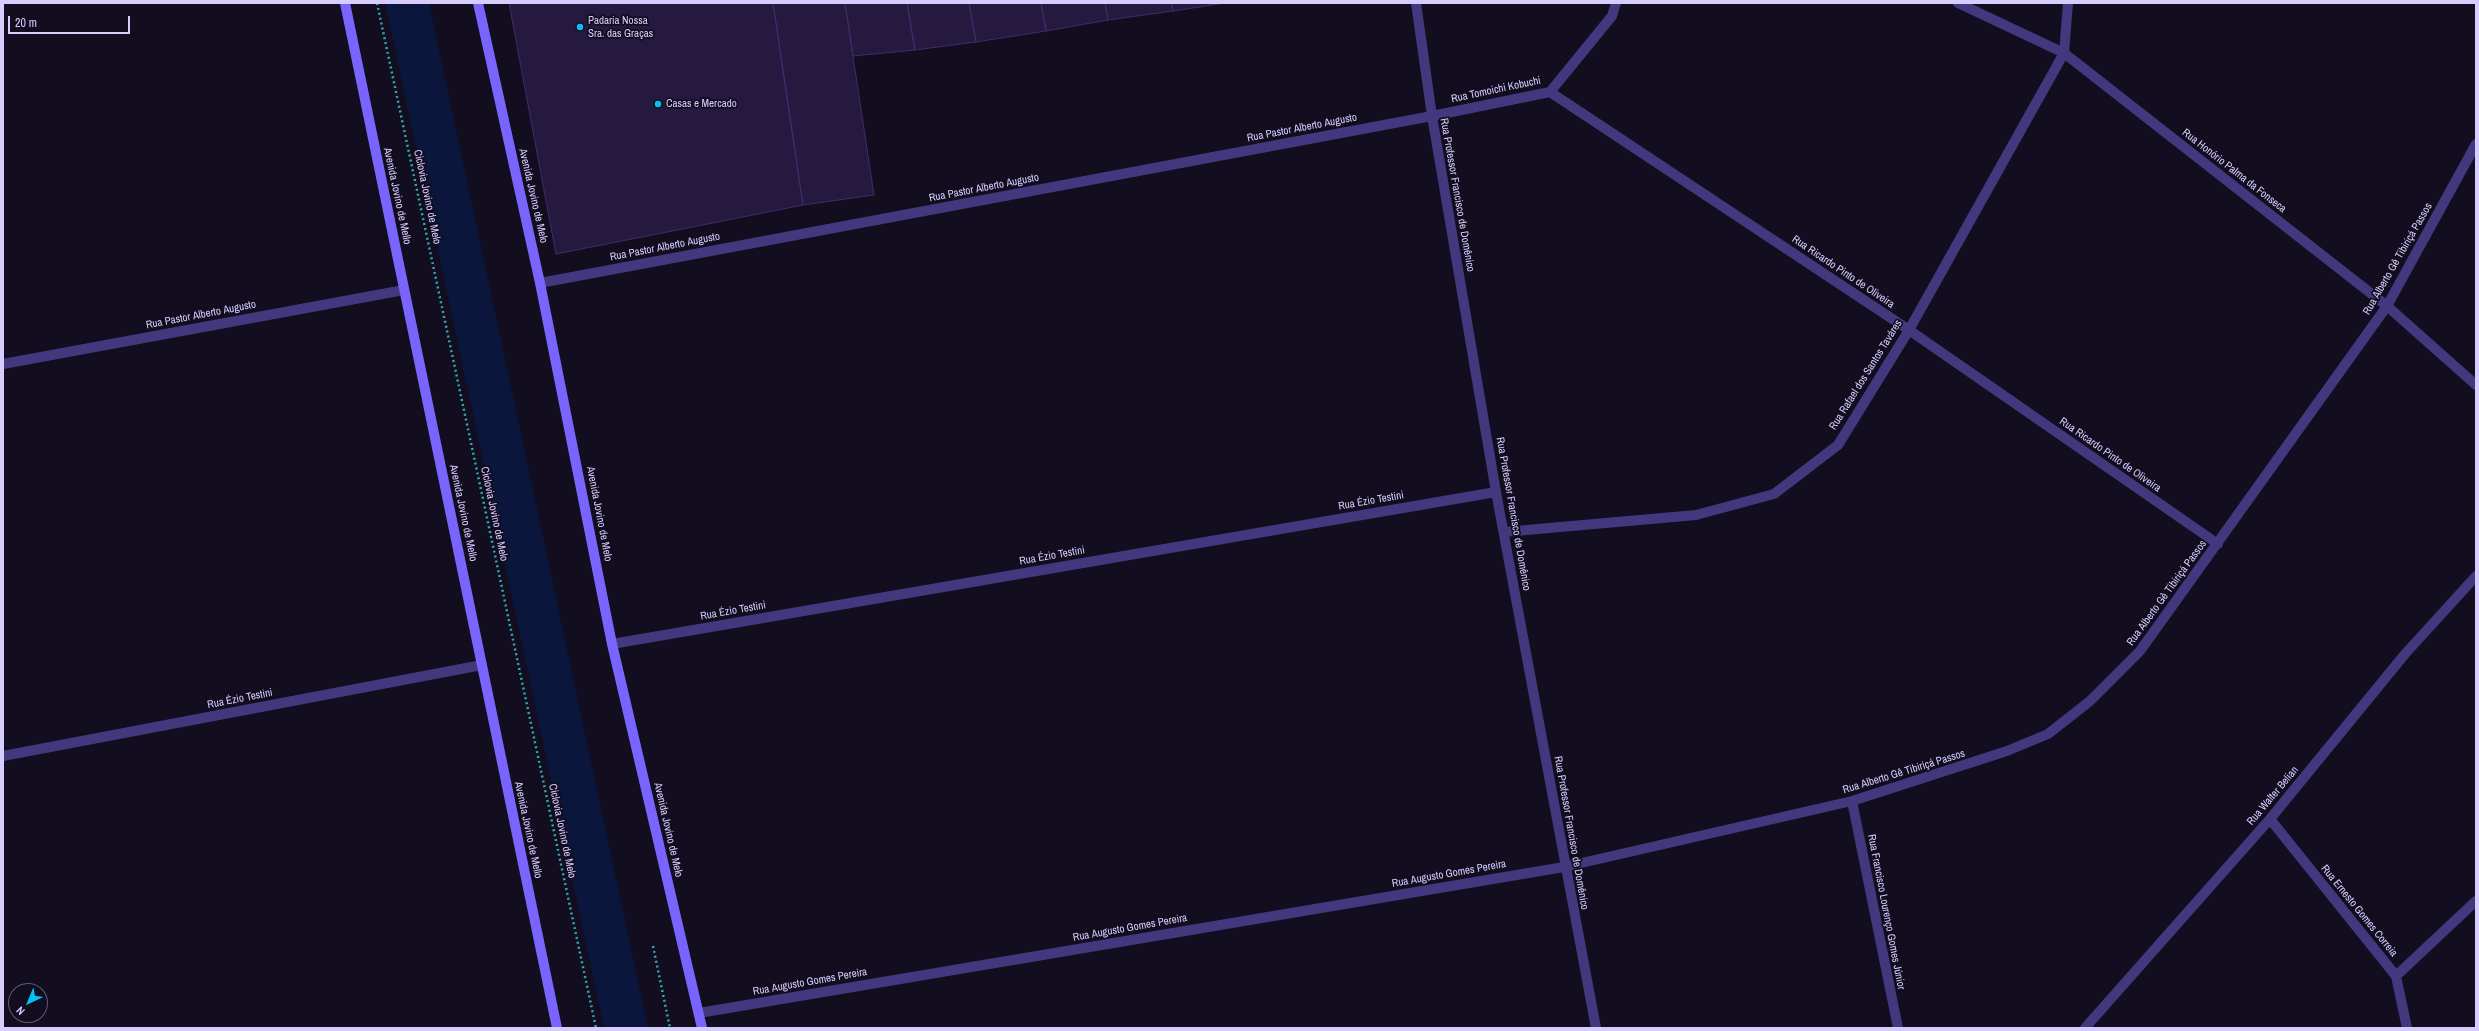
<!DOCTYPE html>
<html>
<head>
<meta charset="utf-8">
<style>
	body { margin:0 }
	#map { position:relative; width:2479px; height:1031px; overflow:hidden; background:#120d1f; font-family:"Archivo Narrow",sans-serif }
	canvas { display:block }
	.frame { position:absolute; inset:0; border:4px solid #d7ccfe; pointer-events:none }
	.north { position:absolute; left:8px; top:983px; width:40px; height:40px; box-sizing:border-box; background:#120d1f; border:1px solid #615978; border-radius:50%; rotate:224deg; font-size:11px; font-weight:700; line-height:16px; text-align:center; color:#d7ccfe }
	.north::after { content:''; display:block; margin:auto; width:14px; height:18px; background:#04c0f3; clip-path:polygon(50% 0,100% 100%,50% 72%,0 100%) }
	.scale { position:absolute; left:8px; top:16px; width:122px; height:18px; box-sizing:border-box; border:2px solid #d7ccfe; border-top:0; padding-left:5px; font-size:12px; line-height:14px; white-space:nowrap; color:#d7ccfe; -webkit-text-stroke:3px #120d1f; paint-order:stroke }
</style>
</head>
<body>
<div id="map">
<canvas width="2479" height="1031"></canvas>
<div class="frame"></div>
<div class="north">N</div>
<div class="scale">20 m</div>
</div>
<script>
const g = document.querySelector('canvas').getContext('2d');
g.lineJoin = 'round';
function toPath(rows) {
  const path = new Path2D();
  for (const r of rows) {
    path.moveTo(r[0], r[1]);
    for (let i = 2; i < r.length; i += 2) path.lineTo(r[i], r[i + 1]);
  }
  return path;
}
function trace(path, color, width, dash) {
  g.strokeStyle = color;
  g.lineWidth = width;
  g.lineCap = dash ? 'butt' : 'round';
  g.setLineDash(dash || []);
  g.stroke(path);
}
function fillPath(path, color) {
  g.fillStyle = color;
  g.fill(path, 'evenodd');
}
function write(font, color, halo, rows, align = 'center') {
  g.font = font + ' "Archivo Narrow",sans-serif';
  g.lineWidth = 3.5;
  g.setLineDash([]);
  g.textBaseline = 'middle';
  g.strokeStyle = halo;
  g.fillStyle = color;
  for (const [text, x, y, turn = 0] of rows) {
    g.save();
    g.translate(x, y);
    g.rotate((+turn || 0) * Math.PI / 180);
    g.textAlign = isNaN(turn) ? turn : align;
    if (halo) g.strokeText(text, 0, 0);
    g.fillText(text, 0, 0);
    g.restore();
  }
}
trace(toPath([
	[407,3,626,1028]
]), '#0a163c', 43);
const building = toPath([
	[509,3,773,3,803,205,556,254,509,3],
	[773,3,845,3,874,195,803,205,773,3],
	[845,3,907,3,915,50,853,56,845,3],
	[907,3,969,3,976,42,915,50,907,3],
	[969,3,1041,3,1046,31,976,42,969,3],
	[1041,3,1105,3,1108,20,1046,31,1041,3],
	[1105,3,1171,3,1173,11,1108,20,1105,3],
	[1171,3,1225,3,1173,11,1171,3]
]);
fillPath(building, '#251940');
trace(building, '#3f2c6c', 1);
trace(toPath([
	[377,3,596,1028],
	[653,946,670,1028]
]), '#2fa9af', 2.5, [2, 3]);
trace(toPath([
	[1416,3,1432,116,1496,492,1596,1028],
	[1958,3,2064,53,2387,306,2476,385],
	[1550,92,1909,330,2218,544],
	[540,283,1432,116,1550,92,1612,16,1616,3],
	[3,364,404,290],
	[1504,532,1696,515,1774,494,1838,445,1909,330,2064,53,2068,3],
	[612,644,1496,492],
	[3,756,482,665],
	[1852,801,1898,1028],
	[2270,819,2396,976,2407,1028],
	[2396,976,2476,901],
	[699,1013,1564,867,1852,801,2007,751,2048,734,2090,701,2140,651,2387,306,2476,144],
	[2085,1028,2270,819,2405,654,2476,576]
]), '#43387e', 10);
trace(toPath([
	[345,3,557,1028],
	[478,3,540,283,612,644,702,1028]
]), '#7965fd', 10);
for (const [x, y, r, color] of [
	[580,27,4,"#04c0f3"],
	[658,104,4,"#04c0f3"]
]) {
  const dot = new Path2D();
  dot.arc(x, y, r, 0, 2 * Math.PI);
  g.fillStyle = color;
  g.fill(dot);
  trace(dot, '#120d1f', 1.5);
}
write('11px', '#d7ccfe', '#120d1f', [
	["Padaria Nossa",588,21],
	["Sra. das Graças",588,34],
	["Casas e Mercado",666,104]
], 'left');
write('11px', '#d7ccfe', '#120d1f', [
	["Rua Tomoichi Kobuchi",1496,90,-12],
	["Rua Pastor Alberto Augusto",1302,128,-11],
	["Rua Honório Palma da Fonseca",2234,171,38],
	["Rua Pastor Alberto Augusto",984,188,-11],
	["Rua Professor Francisco de Domênico",1457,195,80],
	["Avenida Jovino de Mello",397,196,78],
	["Avenida Jovino de Melo",533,196,77],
	["Ciclovia Jovino de Melo",427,197,78],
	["Rua Pastor Alberto Augusto",665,247,-11],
	["Rua Alberto Gê Tibiriçá Passos",2398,259,-60],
	["Rua Ricardo Pinto de Oliveira",1843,272,34],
	["Rua Pastor Alberto Augusto",201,315,-11],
	["Rua Rafael dos Santos Taváres",1866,375,-58],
	["Rua Ricardo Pinto de Oliveira",2110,455,35],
	["Rua Ézio Testini",1371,501,-10],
	["Avenida Jovino de Mello",463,513,78],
	["Ciclovia Jovino de Melo",494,514,78],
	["Avenida Jovino de Melo",599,514,79],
	["Rua Professor Francisco de Domênico",1513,514,80],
	["Rua Ézio Testini",1052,556,-10],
	["Rua Alberto Gê Tibiriçá Passos",2167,593,-54],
	["Rua Ézio Testini",733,611,-10],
	["Rua Ézio Testini",240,699,-11],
	["Rua Alberto Gê Tibiriçá Passos",1904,772,-17],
	["Rua Walter Belian",2273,796,-50],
	["Avenida Jovino de Mello",528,830,78],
	["Avenida Jovino de Melo",668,830,77],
	["Ciclovia Jovino de Melo",562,831,78],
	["Rua Professor Francisco de Domênico",1571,833,80],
	["Rua Augusto Gomes Pereira",1449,874,-10],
	["Rua Ernesto Gomes Correia",2359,911,51],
	["Rua Francisco Lourenço Gomes Júnior",1886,912,79],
	["Rua Augusto Gomes Pereira",1130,928,-10],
	["Rua Augusto Gomes Pereira",810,982,-10]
]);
</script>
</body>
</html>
